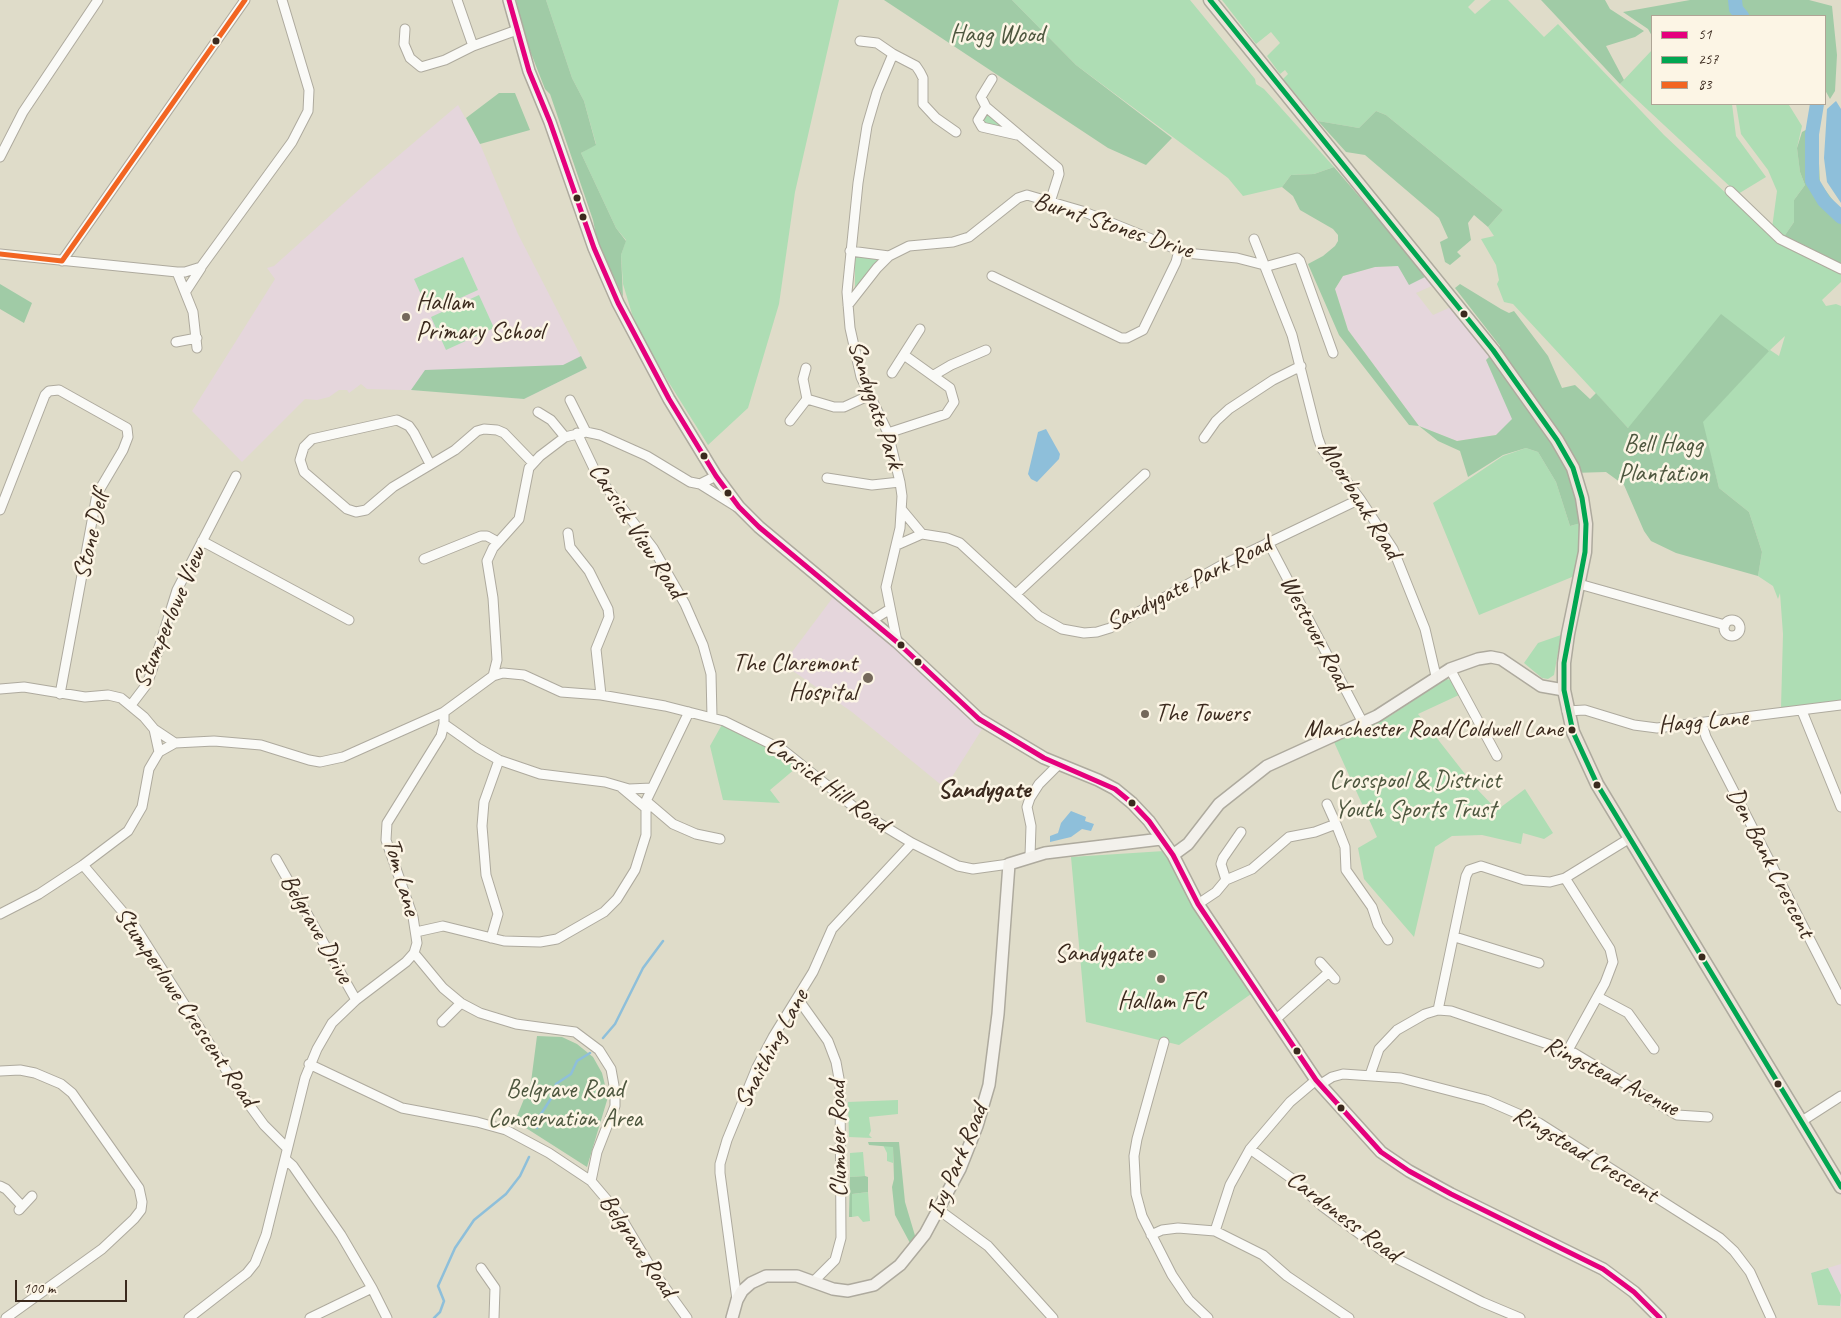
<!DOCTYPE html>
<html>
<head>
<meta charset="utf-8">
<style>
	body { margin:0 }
	#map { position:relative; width:1841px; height:1318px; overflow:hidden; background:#dfdcc9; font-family:Caveat,sans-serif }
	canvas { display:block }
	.legend { position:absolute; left:1651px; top:15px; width:175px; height:90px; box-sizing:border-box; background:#fcf5e5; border:1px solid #afa495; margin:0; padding:6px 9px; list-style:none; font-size:15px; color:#3b2a1e }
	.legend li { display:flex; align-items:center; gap:10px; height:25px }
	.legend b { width:25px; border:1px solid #afa495 }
	.scale { position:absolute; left:15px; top:1280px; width:112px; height:22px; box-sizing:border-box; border:2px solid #3b2a1e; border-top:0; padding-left:6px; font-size:15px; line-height:18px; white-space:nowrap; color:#3b2a1e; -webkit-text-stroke:4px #fcf5e5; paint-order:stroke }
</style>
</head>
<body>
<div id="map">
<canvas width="1841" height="1318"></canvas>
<ul class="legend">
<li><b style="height:6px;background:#e5007d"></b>51</li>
<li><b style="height:6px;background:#00a651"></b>257</li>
<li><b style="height:6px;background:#f26522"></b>83</li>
</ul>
<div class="scale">100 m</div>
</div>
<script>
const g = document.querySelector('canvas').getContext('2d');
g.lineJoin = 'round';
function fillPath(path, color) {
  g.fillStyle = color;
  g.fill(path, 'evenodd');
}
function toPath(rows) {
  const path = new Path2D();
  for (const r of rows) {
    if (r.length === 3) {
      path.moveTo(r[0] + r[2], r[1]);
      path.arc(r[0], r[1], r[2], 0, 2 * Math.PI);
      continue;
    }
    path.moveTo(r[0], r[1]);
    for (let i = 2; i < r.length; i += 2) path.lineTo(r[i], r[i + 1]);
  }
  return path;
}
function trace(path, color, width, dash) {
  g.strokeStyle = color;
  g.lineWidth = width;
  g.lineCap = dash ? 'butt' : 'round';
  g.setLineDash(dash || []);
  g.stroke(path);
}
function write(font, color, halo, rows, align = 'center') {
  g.font = font + ' Caveat,sans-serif';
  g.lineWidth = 5;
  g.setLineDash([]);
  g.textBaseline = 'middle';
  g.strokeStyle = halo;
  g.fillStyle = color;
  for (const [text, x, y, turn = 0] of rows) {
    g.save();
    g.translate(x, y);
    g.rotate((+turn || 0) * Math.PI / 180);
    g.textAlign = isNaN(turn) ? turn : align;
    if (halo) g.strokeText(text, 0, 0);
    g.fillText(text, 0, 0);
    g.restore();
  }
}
fillPath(toPath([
	[458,105,480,144,518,234,587,368,524,399,441,391,367,389,361,384,349,393,347,390,339,390,329,397,317,400,305,399,242,462,192,411,275,279,267,268,274,266,371,179],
	[1398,266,1427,276,1434,285,1416,293,1433,315,1451,307,1491,355,1486,360,1513,419,1496,435,1457,441,1419,426,1348,330,1335,289,1343,276,1375,267],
	[834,596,887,638,984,726,945,788,852,712,783,664],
	[1841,1264,1841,1306,1818,1305,1811,1273]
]), '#e5d6dc');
fillPath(toPath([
	[546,0,839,0,795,192,779,304,748,408,708,445,651,354,632,314,623,284,621,255,626,240,616,228,581,153,596,144,584,101,572,78],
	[1012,0,1190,0,1255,79,1256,84,1264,89,1334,167,1314,174,1291,175,1282,187,1243,196,1228,178,1076,65],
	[1222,0,1475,0,1468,7,1475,14,1491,0,1508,0,1544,37,1558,24,1664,135,1780,244,1841,272,1841,282,1822,300,1826,306,1836,304,1841,306,1841,701,1781,708,1783,634,1780,593,1778,599,1773,586,1758,576,1762,552,1749,512,1719,488,1702,422,1769,350,1628,428,1513,304,1504,302,1497,284,1499,280,1496,265,1481,239,1494,236,1488,227,1503,210,1386,115,1376,111,1359,128,1318,121,1283,79,1288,74,1285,70,1280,74,1267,56,1280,43,1271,32,1256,44],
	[1785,336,1779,356,1770,350],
	[1652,50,1652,104,1732,104,1736,136,1766,177,1738,194,1620,84],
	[1736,104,1789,105,1802,126,1797,148,1800,172,1805,185,1794,200,1794,222,1783,238,1772,228,1777,191,1768,170,1741,134],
	[989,114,1001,125,1000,128,982,122,986,115],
	[857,256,879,258,879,260,855,289,855,258],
	[463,257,478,290,429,312,414,279],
	[479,295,494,328,446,350,431,317],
	[1526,448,1538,452,1556,482,1570,526,1581,523,1577,575,1479,615,1433,503,1503,456],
	[1561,635,1554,675,1548,679,1542,678,1524,663,1538,643],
	[1446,679,1451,680,1459,695,1418,714,1476,788,1497,810,1525,789,1553,833,1544,839,1523,833,1521,844,1482,835,1452,836,1435,847,1414,937,1364,879,1358,848,1377,837,1334,742,1390,716],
	[724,721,802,763,770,790,780,803,723,800,710,746],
	[1164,851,1206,925,1251,994,1179,1045,1086,1022,1071,857],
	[898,1100,898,1114,869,1117,871,1131,869,1135,872,1138,849,1137,848,1102],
	[883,1145,893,1146,893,1163,887,1161,887,1153],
	[863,1152,865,1176,850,1177,850,1153],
	[868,1192,870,1221,863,1222,858,1216,852,1217,852,1194],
	[1828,1268,1841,1295,1840,1306,1818,1305,1811,1273]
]), '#aeddb4');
fillPath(toPath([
	[516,0,546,0,572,78,584,101,596,145,581,153,616,228,626,241,621,255,623,297,597,240,593,220,550,94,545,89,527,43],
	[884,0,1012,0,1076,65,1172,138,1146,165,1108,148],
	[1541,0,1605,0,1610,9,1644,31,1635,37,1606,46,1624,80,1620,84],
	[1690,0,1809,0,1832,6,1837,55,1835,91,1830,99,1825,90,1825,16,1652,16,1652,36,1648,29,1623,12],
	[499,93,515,93,530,130,480,144,466,118],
	[1376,111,1386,115,1503,210,1488,227,1474,215,1468,223,1471,240,1457,252,1461,256,1450,265,1445,262,1440,242,1448,238,1439,218,1365,155,1346,152,1318,121,1359,128],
	[1817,124,1820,183,1841,211,1841,265,1783,238,1794,222,1794,200,1805,185,1800,172,1797,148,1802,132],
	[1334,167,1427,276,1409,285,1398,266,1375,267,1343,276,1335,289,1348,330,1419,426,1457,441,1496,435,1512,419,1486,360,1500,346,1455,288,1460,284,1501,309,1509,313,1514,311,1548,356,1562,388,1575,385,1590,399,1596,393,1628,428,1721,314,1769,351,1703,422,1719,488,1749,512,1762,552,1758,576,1676,553,1651,541,1644,531,1624,485,1606,472,1572,473,1581,523,1570,526,1556,482,1538,452,1526,448,1503,455,1468,477,1460,451,1438,441,1419,426,1409,425,1339,335,1308,264,1323,256,1335,246,1338,241,1338,235,1333,229,1300,210,1293,196,1282,187,1291,175,1314,174],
	[0,284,32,303,24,323,0,309],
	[581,356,587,368,524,399,411,390,425,370,563,365],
	[537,1036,562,1037,577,1044,593,1057,602,1073,608,1097,587,1167,515,1121,531,1082],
	[868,1142,899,1142,905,1202,916,1239,914,1243,910,1243,895,1215,892,1187,894,1179,893,1147,869,1145],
	[865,1176,868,1177,868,1192,852,1194,852,1217,849,1217,850,1177]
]), '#a0cba6');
fillPath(toPath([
	[1836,101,1841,109,1841,203,1827,182,1824,158,1827,109],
	[1046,429,1060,454,1059,459,1037,482,1031,479,1028,474,1038,432],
	[1071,811,1086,817,1085,821,1094,824,1091,831,1082,829,1071,837,1050,842,1050,836,1058,833,1061,823]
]), '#8ebfda');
trace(toPath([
	[603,1038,615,1024,643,968,663,941],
	[537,1128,539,1117,552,1097,556,1084,571,1074,577,1061,590,1053],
	[434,1318,440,1312,444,1301,438,1286,455,1248,474,1220,506,1194,520,1176,529,1157]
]), '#8ebfda', 2.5);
trace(toPath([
	[1735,0,1736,9,1742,16],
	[1817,104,1812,134,1812,181,1824,201,1841,217]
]), '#8ebfda', 14);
const street = toPath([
	[457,0,473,46],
	[405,29,404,44,410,58,421,67,445,60,473,46,517,30],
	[860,41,877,43,893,54],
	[992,79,981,97,986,107,1058,168,1059,174,1050,202],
	[986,107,978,120,982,127,1017,135],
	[0,157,23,112,98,0],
	[1730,191,1780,239,1841,269],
	[1254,239,1292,335,1318,438,1322,449,1360,499,1393,549,1425,629,1436,676],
	[850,251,889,256],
	[0,254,177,272,185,272,201,267,292,142,308,111,309,90,282,0],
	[62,261,245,0],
	[177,272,193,312,197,348],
	[992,276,1121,338,1127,338,1143,330,1176,262,1179,250],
	[186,291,201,268],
	[848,305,877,268,889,256,909,246,953,242,969,237,1018,198,1027,195,1082,211,1186,253,1237,258,1268,266,1297,258,1300,261,1333,353],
	[176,342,197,338],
	[806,368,803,379,807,399],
	[892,373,920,329],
	[934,375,951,365,986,350],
	[570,400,586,432],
	[538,412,551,420,565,437],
	[790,421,807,399,834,407,844,407,868,396],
	[577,433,597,475,653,548,685,604,703,645,711,674,712,717],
	[888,433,946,414,954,402,950,388,904,355],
	[1204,438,1216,421,1229,409,1273,380,1301,366],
	[430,464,414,433,409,426,397,420,312,439,304,447,300,460,304,472,347,509,356,512,366,510,393,487,455,450,477,431,484,429,497,430,504,433,533,463],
	[827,478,872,485,900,482],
	[700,484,737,507],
	[0,510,45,395,49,391,59,390,127,428,128,437,123,450,97,494,60,694],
	[902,510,922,534],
	[568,533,570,547,589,571,608,609,609,617,596,649,601,695],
	[202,541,349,620],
	[1268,542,1363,723],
	[897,545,922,534,947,538,960,543,1039,616,1062,629,1084,633,1097,632,1110,628,1222,565,1360,499],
	[424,559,481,536,487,536,498,542],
	[1579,584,1725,625],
	[1016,594,1145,474],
	[1732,628,8],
	[871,621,890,609],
	[897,642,886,587,900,528,902,496,900,482,888,433,861,377,850,328,847,292,858,183,867,126,877,92,893,54,916,66,920,72,923,78,923,104,936,118,956,132],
	[1450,669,1497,756],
	[493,676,503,673,524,675,561,692,601,695,665,706,724,721,783,750,859,811,912,843,958,866,973,869,1009,864],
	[0,689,24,687,85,697,108,695,121,698,144,717,154,729,159,752],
	[131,705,147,684,152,670,177,590,236,476],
	[1567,711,1585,710,1634,725,1657,728,1841,705],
	[1802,711,1841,807],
	[444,724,478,748,499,760,540,774,605,782,629,789,652,788],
	[1702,724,1706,737,1841,1000],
	[154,729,175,743,214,741,261,745,309,760,320,762,343,757,444,712],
	[622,788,647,809],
	[646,801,673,824,696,834,720,839],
	[1327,804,1336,824],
	[1030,856,1031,826,1027,807,1030,798,1039,784,1059,764],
	[276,859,356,1000],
	[83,865,134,925,242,1095,264,1125,287,1148],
	[1565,878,1610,949,1613,962,1605,983,1568,1050],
	[1226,880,1221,864,1223,858,1241,832],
	[1198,904,1216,892,1226,880,1252,869,1289,837,1315,832,1336,824,1345,847,1346,870,1372,907,1378,925,1388,940],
	[0,914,39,894,83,865,128,831,142,807,149,769,159,752,175,743],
	[416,932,443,926,504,941,540,942,557,939,604,912,617,899,635,870,646,835,646,801,689,712],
	[1455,937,1539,963],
	[491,938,498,914,486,875,482,826,484,802,499,760],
	[414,953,443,988,461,1003,480,1013,516,1024,575,1032,599,1050,611,1069,615,1091,615,1106,597,1152,591,1181],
	[1320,962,1329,972],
	[1598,997,1628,1013,1654,1049],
	[798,999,828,1041,836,1062,840,1084,841,1238,835,1260,814,1281],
	[1438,1010,1466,876,1469,870,1481,866,1524,880,1550,882,1565,878,1630,838],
	[1275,1020,1329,972,1335,979],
	[442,1022,461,1003],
	[1164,1042,1137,1139,1134,1156,1136,1194,1142,1216,1172,1275,1189,1300,1208,1318],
	[309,1064,402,1108,477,1122,506,1130,549,1153,591,1181,619,1214,653,1271,687,1318],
	[0,1071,20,1070,35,1073,61,1084,72,1093,139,1188,142,1202,141,1210,134,1219,102,1249,6,1318],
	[1370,1075,1379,1049,1397,1030,1425,1014,1438,1010,1451,1011,1574,1053,1677,1115,1708,1117],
	[1321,1084,1332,1077,1343,1074,1401,1078,1486,1100,1539,1123,1720,1238,1734,1251,1750,1272,1771,1318],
	[1802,1121,1841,1096],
	[1250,1149,1291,1178,1322,1206,1384,1252,1482,1302,1520,1318],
	[285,1159,293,1166,341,1235,372,1288,387,1318],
	[0,1186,6,1189,21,1205],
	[19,1210,32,1196],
	[939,1210,988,1246,1053,1318],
	[1215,1231,1230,1185,1250,1149,1290,1102,1316,1080],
	[1151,1235,1162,1230,1178,1228,1215,1231,1263,1255,1287,1276,1349,1318],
	[481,1268,495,1288,494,1318],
	[737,1300,720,1173,720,1164,727,1140,757,1067,773,1037,813,972,832,929,912,843],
	[189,1318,247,1273,255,1263,266,1235,305,1078,317,1049,332,1023,356,1000,406,962,414,953,417,943,413,917,386,840,387,823,441,736,444,724,444,712,493,676,497,660,493,598,487,561,493,548,519,519,529,468,540,456,565,437,586,432,600,435,647,456,690,482,700,484,716,476],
	[310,1318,372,1288]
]);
const secondary = toPath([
	[509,0,529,71,550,122,594,248,618,303,669,399,716,476,739,507,759,527,897,642,979,719,1044,758,1098,780,1115,789,1132,803,1149,821,1173,855,1198,904,1316,1080,1381,1152,1409,1171,1451,1194,1603,1269,1634,1292,1660,1318],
	[1173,855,1188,844,1219,804,1267,766,1377,716,1450,669,1478,659,1491,657,1501,659,1541,686,1564,690],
	[732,1318,737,1300,742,1291,751,1283,766,1276,797,1276,833,1289,848,1291,874,1285,900,1265,925,1234,960,1169,977,1126,989,1085,998,1014,1009,864,1045,853,1161,839]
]);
const primary = toPath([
	[1210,0,1493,350,1557,440,1573,468,1582,498,1586,524,1585,552,1568,634,1564,663,1564,690,1573,732,1597,784,1841,1187]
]);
trace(street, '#aeaa9e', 11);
trace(secondary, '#aeaa9e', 14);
trace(primary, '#aeaa9e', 15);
trace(street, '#fafaf7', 9);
trace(secondary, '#f3f1ec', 11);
trace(primary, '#ebe4da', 12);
trace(toPath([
	[509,0,529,71,550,122,594,248,618,303,669,399,716,476,739,507,759,527,897,642,979,719,1044,758,1115,789,1132,803,1149,821,1173,855,1198,904,1316,1080,1381,1152,1409,1171,1451,1194,1603,1269,1634,1292,1660,1318]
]), '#e5007d', 5);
trace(toPath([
	[1210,0,1493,350,1557,440,1573,468,1582,498,1586,524,1585,552,1564,663,1564,690,1573,732,1597,784,1841,1187]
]), '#00a651', 5);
trace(toPath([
	[0,254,62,261,245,0]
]), '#f26522', 5);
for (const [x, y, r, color] of [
	[216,41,4.5,"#3b2a1e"],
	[577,198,4.5,"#3b2a1e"],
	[583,217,4.5,"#3b2a1e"],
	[1464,314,4.5,"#3b2a1e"],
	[406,317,5,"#74685a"],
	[704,456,4.5,"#3b2a1e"],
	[728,493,4.5,"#3b2a1e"],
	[901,645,4.5,"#3b2a1e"],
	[918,662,4.5,"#3b2a1e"],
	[868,678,6,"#74685a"],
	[1145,714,5,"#74685a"],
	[1572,730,4.5,"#3b2a1e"],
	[1597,785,4.5,"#3b2a1e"],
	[1132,803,4.5,"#3b2a1e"],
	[1152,954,5,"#74685a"],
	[1702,957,4.5,"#3b2a1e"],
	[1161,979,5,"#74685a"],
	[1297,1051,4.5,"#3b2a1e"],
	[1778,1084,4.5,"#3b2a1e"],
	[1341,1108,4.5,"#3b2a1e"]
]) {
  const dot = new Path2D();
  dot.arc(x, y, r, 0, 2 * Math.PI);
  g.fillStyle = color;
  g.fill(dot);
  trace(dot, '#fcf5e5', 2);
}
write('24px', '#3b2a1e', '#fcf5e5', [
	["Manchester Road/Coldwell Lane",1563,730]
], 'right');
write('25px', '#4e573f', '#fcf5e5', [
	["Hagg Wood",997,35],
	["Bell Hagg",1663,445],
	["Plantation",1663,474],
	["Crosspool & District",1415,781],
	["Youth Sports Trust",1415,810],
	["Belgrave Road",565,1090],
	["Conservation Area",565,1119]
]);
write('25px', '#3b2a1e', '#fcf5e5', [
	["Burnt Stones Drive",1113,226,18],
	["Sandygate Park",875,405,72],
	["Moorbank Road",1359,500,58],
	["Carsick View Road",636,531,57],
	["Stone Delf",92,535,-77],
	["Sandygate Park Road",1189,584,-27],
	["Stumperlowe View",170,618,-67],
	["Westover Road",1315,633,62],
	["Hagg Lane",1703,722,-5],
	["Carsick Hill Road",827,785,36],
	["Den Bank Crescent",1770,863,63],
	["Tom Lane",401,877,74],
	["Belgrave Drive",316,929,60],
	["Stumperlowe Crescent Road",185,1007,56],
	["Snaithing Lane",772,1049,-62],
	["Ringstead Avenue",1611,1077,27],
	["Clumber Road",839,1139,-91],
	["Ringstead Crescent",1585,1155,31],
	["Ivy Park Road",958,1161,-67],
	["Cardoness Road",1343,1217,37],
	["Belgrave Road",637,1246,56]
]);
write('25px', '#3b2a1e', '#fcf5e5', [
	["Hallam",416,303],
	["Primary School",416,332],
	["The Claremont",857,664,"right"],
	["Hospital",857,693,"right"],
	["The Towers",1155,714],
	["Sandygate",1142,954,"right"],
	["Hallam FC",1161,1002,"center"]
], 'left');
write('bold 26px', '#3b2a1e', '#fcf5e5', [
	["Sandygate",984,790]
]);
</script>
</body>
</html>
